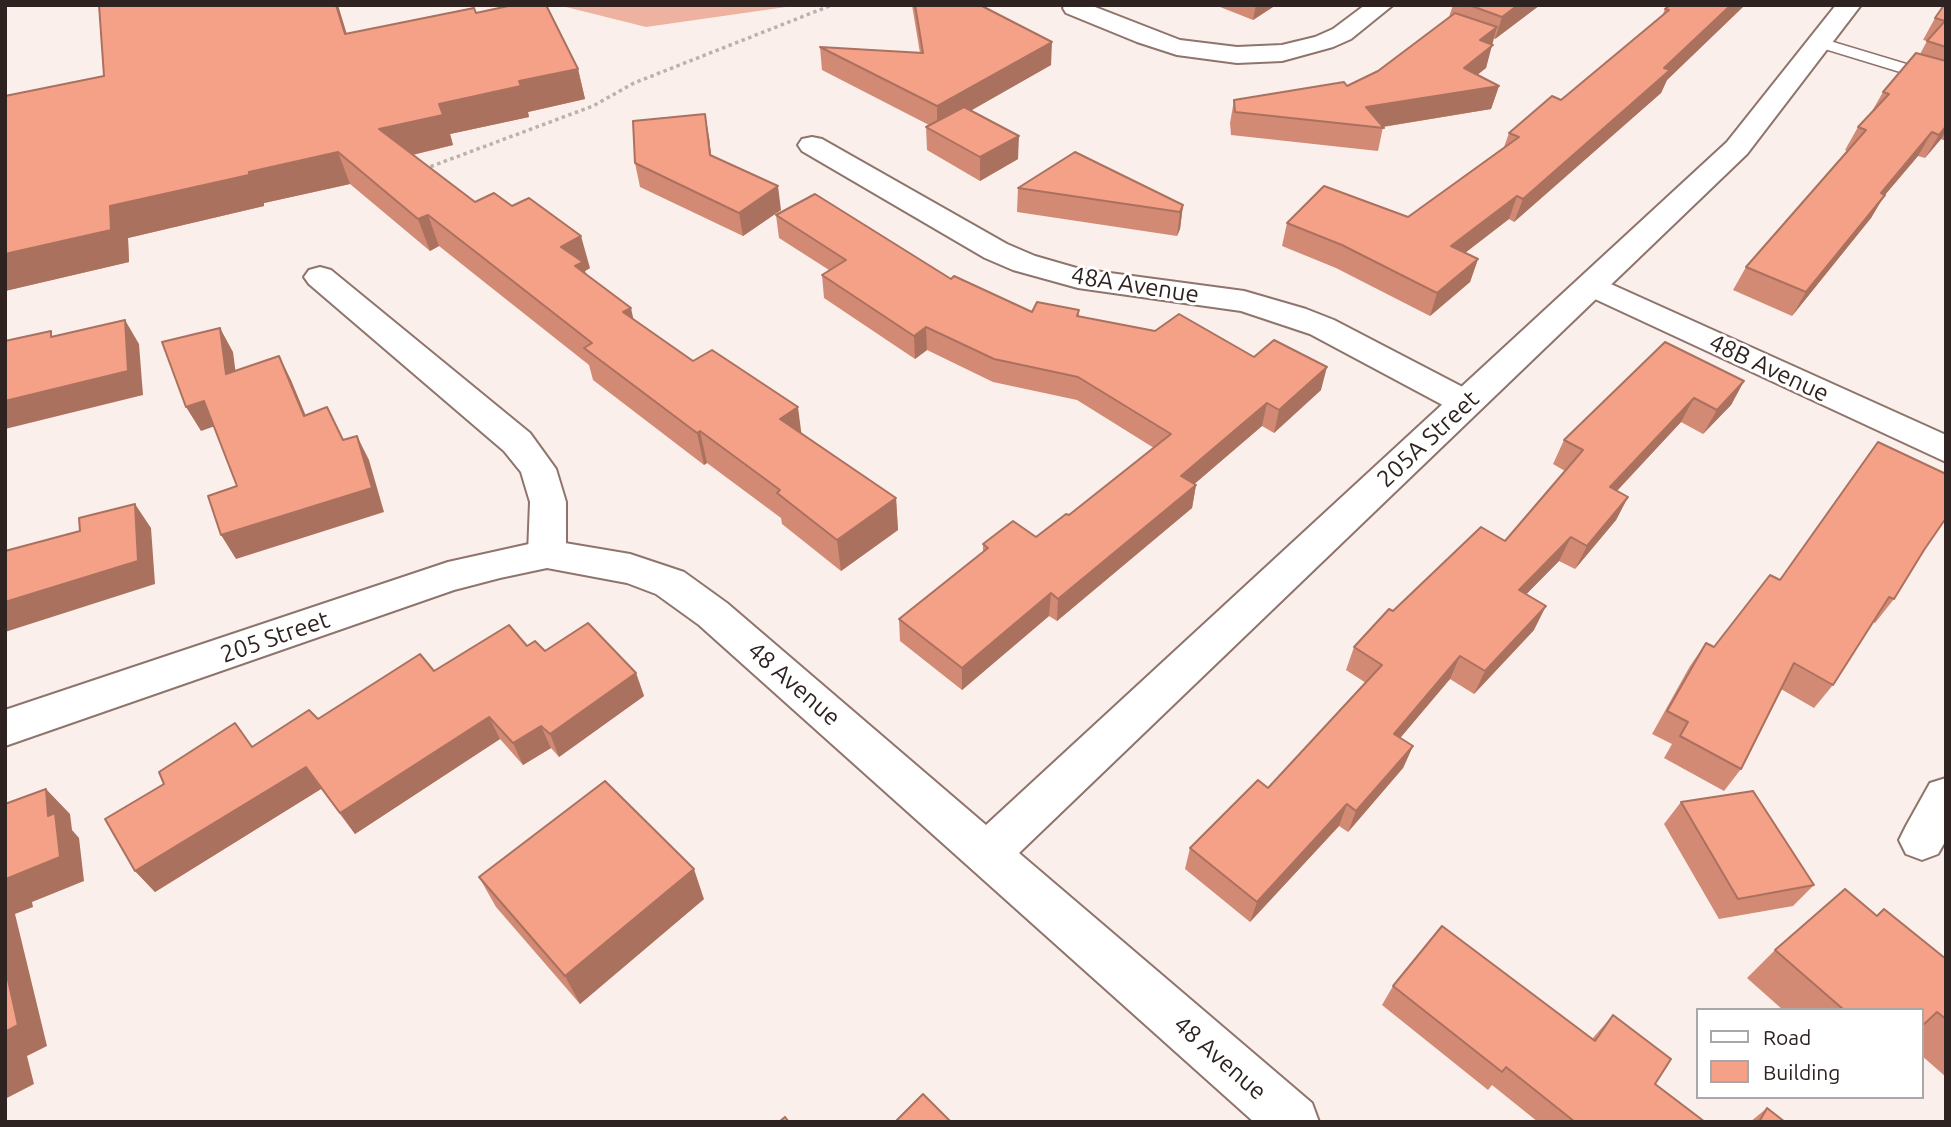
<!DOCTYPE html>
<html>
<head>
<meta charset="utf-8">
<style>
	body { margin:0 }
	#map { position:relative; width:1951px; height:1127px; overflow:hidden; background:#fbefeb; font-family:Ubuntu,sans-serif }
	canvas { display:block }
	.frame { position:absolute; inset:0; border:7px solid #2e2320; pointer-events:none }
	.legend { position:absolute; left:1696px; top:1008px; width:228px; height:91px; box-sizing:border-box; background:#fff; border:2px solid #aba7a6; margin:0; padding:9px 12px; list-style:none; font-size:21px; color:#2e2320 }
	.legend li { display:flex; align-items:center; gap:14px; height:35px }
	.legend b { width:35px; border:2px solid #aba7a6 }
</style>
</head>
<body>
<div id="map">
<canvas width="1951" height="1127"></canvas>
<div class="frame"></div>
<ul class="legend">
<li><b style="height:9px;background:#fff"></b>Road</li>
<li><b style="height:19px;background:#f4a188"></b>Building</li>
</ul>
</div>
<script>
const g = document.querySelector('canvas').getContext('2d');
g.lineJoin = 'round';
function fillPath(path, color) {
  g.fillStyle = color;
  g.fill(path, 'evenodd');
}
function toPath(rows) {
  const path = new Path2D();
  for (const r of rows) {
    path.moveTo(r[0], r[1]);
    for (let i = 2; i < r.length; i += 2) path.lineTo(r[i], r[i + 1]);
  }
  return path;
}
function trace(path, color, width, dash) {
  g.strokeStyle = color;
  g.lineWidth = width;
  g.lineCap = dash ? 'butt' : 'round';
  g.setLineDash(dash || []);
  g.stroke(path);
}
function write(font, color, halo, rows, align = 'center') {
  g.font = font + ' Ubuntu,sans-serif';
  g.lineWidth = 6;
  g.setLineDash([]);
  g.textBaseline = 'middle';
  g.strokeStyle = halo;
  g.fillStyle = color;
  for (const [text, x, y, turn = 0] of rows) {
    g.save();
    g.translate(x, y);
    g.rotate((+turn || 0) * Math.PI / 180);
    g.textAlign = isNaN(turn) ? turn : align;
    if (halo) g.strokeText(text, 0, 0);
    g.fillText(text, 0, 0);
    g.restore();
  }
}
fillPath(toPath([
	[558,5,800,5,646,27]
]), '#eeb2a0');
const service = toPath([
	[1820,38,1946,76,1946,86,1815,46,1812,43,1815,40,1820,38]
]);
const minor = toPath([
	[1065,5,1090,5,1180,40,1237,47,1282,45,1315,37,1333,29,1365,5,1393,5,1351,39,1333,47,1282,61,1237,63,1177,55,1137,42,1066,13,1063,8,1065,5],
	[812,137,822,139,1007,244,1035,256,1080,269,1244,291,1306,309,1334,320,1478,395,1483,403,1478,411,1466,415,1454,411,1310,334,1241,311,1078,288,1013,270,985,258,802,151,798,145,802,139,812,137],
	[320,267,331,270,530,433,556,469,566,502,566,554,561,564,547,568,533,564,528,554,530,502,521,472,504,451,309,284,304,277,309,270,320,267],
	[1593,276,1946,435,1946,462,1582,293,1577,286,1582,279,1593,276],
	[1946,778,1946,840,1938,854,1922,860,1906,854,1899,840,1906,826,1930,783,1946,778]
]);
const tertiary = toPath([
	[1836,5,1861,5,1747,154,1019,853,1312,1103,1319,1122,1254,1122,699,625,656,594,627,583,547,568,500,578,454,590,5,746,5,710,448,562,547,540,630,554,684,572,727,603,986,825,1727,142,1836,5]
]);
trace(service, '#8f746c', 3);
trace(minor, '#8f746c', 4);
trace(tertiary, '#8f746c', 4);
trace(toPath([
	[424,169,593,106,634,83,832,5]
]), '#bcb1ad', 3.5, [3.5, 3.5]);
fillPath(service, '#fff');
fillPath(minor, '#fff');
fillPath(tertiary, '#fff');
fillPath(toPath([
	[912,5,980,5,1051,65,971,110,1018,159,980,181,927,150,926,127,929,125,822,70,820,47,920,53],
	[1215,5,1276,5,1253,20],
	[1453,5,1540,5,1495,39,1493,38,1486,68,1477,75,1499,86,1491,109,1383,127,1378,151,1231,135,1230,123,1234,100,1347,86,1378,71,1449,17],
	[1670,5,1745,5,1667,80,1661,93,1514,222,1509,219,1465,253,1478,259,1470,282,1430,316,1336,268,1282,246,1287,223,1408,217,1504,147,1509,133,1561,100,1662,16,1665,9],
	[1946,5,1946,141,1941,139,1925,158,1918,156,1884,196,1871,218,1792,316,1733,290,1746,267,1847,151,1845,150,1858,127,1871,113,1883,92,1920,54,1927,41,1923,40,1935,18],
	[476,13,578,69,585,99,528,112,529,117,450,134,453,145,413,155,475,202,590,268,585,271,586,275,633,319,693,361,802,433,896,498,898,530,841,571,782,524,781,518,707,463,704,465,593,380,589,365,488,285,439,246,430,251,350,184,264,203,264,206,128,238,129,262,5,291,5,96,347,34],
	[709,137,711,156,781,210,743,236,640,187,635,163],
	[1018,188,1183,205,1180,229,1177,236,1017,212],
	[776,215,951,279,1032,312,1079,310,1079,316,1254,357,1321,390,1274,433,1262,426,1194,484,1196,485,1192,508,1057,621,1049,616,962,690,900,641,899,619,983,552,983,544,1036,537,1069,515,1154,448,1077,400,993,382,927,350,915,359,824,298,822,275,829,270,779,238],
	[1744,381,1731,405,1703,434,1681,422,1617,491,1628,497,1616,520,1575,569,1559,561,1526,594,1534,630,1474,694,1450,679,1400,738,1413,746,1403,768,1348,832,1339,826,1250,922,1185,869,1190,848,1268,788,1366,683,1346,670,1354,647,1393,611,1505,541,1565,471,1553,464,1564,440],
	[1924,550,1894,599,1875,623,1873,622,1833,685,1814,708,1781,689,1741,769,1724,791,1664,758,1672,744,1652,734,1690,666,1706,643,1714,647,1780,580],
	[527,646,636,673,644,696,559,757,551,748,523,765,500,739,355,834,321,789,155,892,135,871,164,784,434,671],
	[1681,802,1814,885,1793,906,1719,919,1664,824],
	[479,877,704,899,580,1004,496,907],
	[1877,916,1946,959,1946,1077,1921,1055,1921,1010,1783,1010,1747,978,1775,950],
	[1393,986,1592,1039,1613,1015,1655,1084,1705,1122,1538,1122,1492,1085,1488,1090,1382,1005],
	[1767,1108,1785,1122,1750,1122]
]), '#d28a75');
fillPath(toPath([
	[336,5,338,5,356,64,345,34],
	[1256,5,1276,5,1253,20],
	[1518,5,1540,5,1495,39,1502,17],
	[1731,5,1745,5,1667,80,1661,93,1514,222,1523,199],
	[1497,27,1486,68,1457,91,1464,68,1480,40],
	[1052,42,1051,65,937,130,937,106],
	[578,69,585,99,528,112,529,117,450,134,453,145,390,160,379,129,439,104,519,81],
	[1499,86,1491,109,1381,127,1366,107],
	[705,114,709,137,714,179,710,155],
	[1946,126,1946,131,1941,139,1925,158,1939,135],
	[1932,132,1918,156,1884,196,1871,218,1792,316,1806,292,1881,193],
	[1019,136,1018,159,980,181,980,157],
	[338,152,350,184,264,203,264,206,128,238,129,262,5,291,5,254,110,206,249,172],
	[778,186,781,210,743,236,739,213],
	[1517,196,1509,219,1444,269,1451,246],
	[1183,205,1180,229,1177,236,1180,212],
	[428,215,439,246,430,251,418,219],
	[581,236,590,268,585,271,591,294,561,247],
	[1478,259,1470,282,1430,316,1437,293],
	[631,308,638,340,623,312],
	[125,320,139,344,143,395,5,429,5,401],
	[926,327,927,350,915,359,914,336],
	[220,328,233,352,239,398,226,374],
	[279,356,291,380,316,440,304,416],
	[1327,367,1321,390,1274,433,1279,410],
	[1744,381,1731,405,1703,434,1717,410],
	[1694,398,1681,422,1598,511,1610,487],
	[204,401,218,425,201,431,186,407],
	[1267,403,1262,426,1177,499,1181,476],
	[798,407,802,438,780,419],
	[700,431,707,463,704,465,697,433],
	[357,436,369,460,384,512,236,559,221,535],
	[1196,485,1192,508,1057,621,1058,599],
	[1628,497,1616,520,1575,569,1587,546],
	[896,498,898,530,841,571,837,540],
	[135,504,151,528,155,584,5,632,5,602],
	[1571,537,1559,561,1508,613,1519,590],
	[1051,593,1049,616,962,690,962,668],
	[1546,606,1534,630,1474,694,1485,671],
	[1460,656,1450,679,1385,756,1394,734],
	[636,673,644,696,559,757,550,734],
	[489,717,500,739,355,834,340,813],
	[541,726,551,748,523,765,513,743],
	[1413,746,1403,768,1348,832,1356,811],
	[306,767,321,789,155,892,135,871],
	[46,789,70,814,72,830,79,838,84,881,32,902,33,907,15,914,47,1046,27,1056,34,1084,5,1099,6,879,48,816],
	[1347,804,1339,826,1250,922,1257,902],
	[694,869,704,899,580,1004,565,976]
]), '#ab715f');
const building = toPath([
	[99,5,336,5,345,34,474,8,476,13,513,5,546,5,578,69,519,81,521,86,439,104,443,115,379,129,475,202,494,193,512,206,529,198,581,236,561,247,583,262,575,266,631,308,623,312,693,361,712,350,798,407,780,419,896,498,837,540,777,493,780,490,700,431,697,433,584,348,592,343,477,253,428,215,418,219,338,152,249,172,249,175,110,206,111,230,5,254,5,96,104,76,99,5],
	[915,5,980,5,1052,42,937,106,820,47,923,53,915,5],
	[1469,5,1518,5,1502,17,1469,5],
	[1670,5,1731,5,1664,68,1670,70,1523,199,1517,196,1451,246,1478,259,1437,293,1342,245,1287,223,1324,186,1408,217,1519,137,1509,133,1552,96,1561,100,1669,10,1665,9,1670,5],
	[1944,5,1946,5,1946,47,1927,41,1945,21,1935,18,1944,5],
	[1455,13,1497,27,1480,40,1493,45,1464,68,1499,86,1366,107,1384,128,1235,112,1234,100,1344,82,1347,86,1378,71,1455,13],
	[1916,53,1946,61,1946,126,1939,135,1932,132,1881,193,1885,195,1806,292,1746,267,1866,130,1858,127,1889,94,1883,92,1916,53],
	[964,107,1019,136,980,157,926,127,964,107],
	[705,114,710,155,778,186,739,213,635,163,633,121,705,114],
	[1075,152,1183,205,1180,212,1018,188,1075,152],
	[815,194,951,279,954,276,1032,312,1037,302,1079,310,1077,316,1155,331,1179,314,1254,357,1274,340,1327,367,1279,410,1267,403,1181,476,1196,485,1058,599,1051,593,962,668,899,619,988,548,983,544,1013,521,1036,537,1066,514,1069,515,1171,434,1078,377,994,359,926,327,914,336,822,275,846,260,776,215,815,194],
	[125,320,128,371,5,401,5,341,51,331,51,337,125,320],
	[220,328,226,374,279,356,304,416,327,407,343,440,357,436,372,488,221,535,208,496,237,486,204,401,186,407,162,342,220,328],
	[1665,342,1744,381,1717,410,1694,398,1610,487,1628,497,1587,546,1571,537,1519,590,1546,606,1485,671,1460,656,1394,734,1413,746,1356,811,1347,804,1257,902,1190,848,1258,780,1268,788,1382,665,1354,647,1389,609,1393,611,1481,527,1505,541,1583,450,1564,440,1665,342],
	[1878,442,1946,474,1946,518,1924,550,1894,599,1889,597,1833,685,1794,663,1741,769,1680,736,1688,722,1667,711,1706,643,1714,647,1770,575,1780,580,1878,442],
	[135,504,138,561,5,602,5,551,80,531,79,518,135,504],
	[588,623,636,673,550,734,541,726,513,743,489,717,340,813,306,767,135,871,105,819,164,784,159,772,235,723,252,747,309,710,318,719,420,654,434,671,509,625,527,646,535,641,545,651,588,623],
	[605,781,694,869,565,976,479,877,605,781],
	[46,789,48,816,55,813,60,857,6,879,6,884,5,884,5,804,46,789],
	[1753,791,1814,885,1738,899,1681,802,1753,791],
	[1845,889,1877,916,1884,909,1946,959,1946,1019,1937,1012,1921,1027,1921,1010,1844,1010,1775,950,1845,889],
	[1442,926,1595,1041,1613,1015,1671,1059,1655,1084,1705,1122,1575,1122,1506,1067,1502,1072,1393,986,1442,926],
	[5,966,18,1025,5,1032,5,966],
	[923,1094,951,1122,895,1122,923,1094],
	[1767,1108,1785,1122,1759,1122,1767,1108],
	[785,1117,789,1122,779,1122,785,1117]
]);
fillPath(building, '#f4a188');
trace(building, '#ab715f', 2);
write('24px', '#2e2320', '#fff', [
	["48A Avenue",1135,285,9],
	["48B Avenue",1769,368,25],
	["205A Street",1428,439,-43],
	["205 Street",275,637,-19],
	["48 Avenue",794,684,41],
	["48 Avenue",1220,1058,41]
]);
</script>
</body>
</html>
